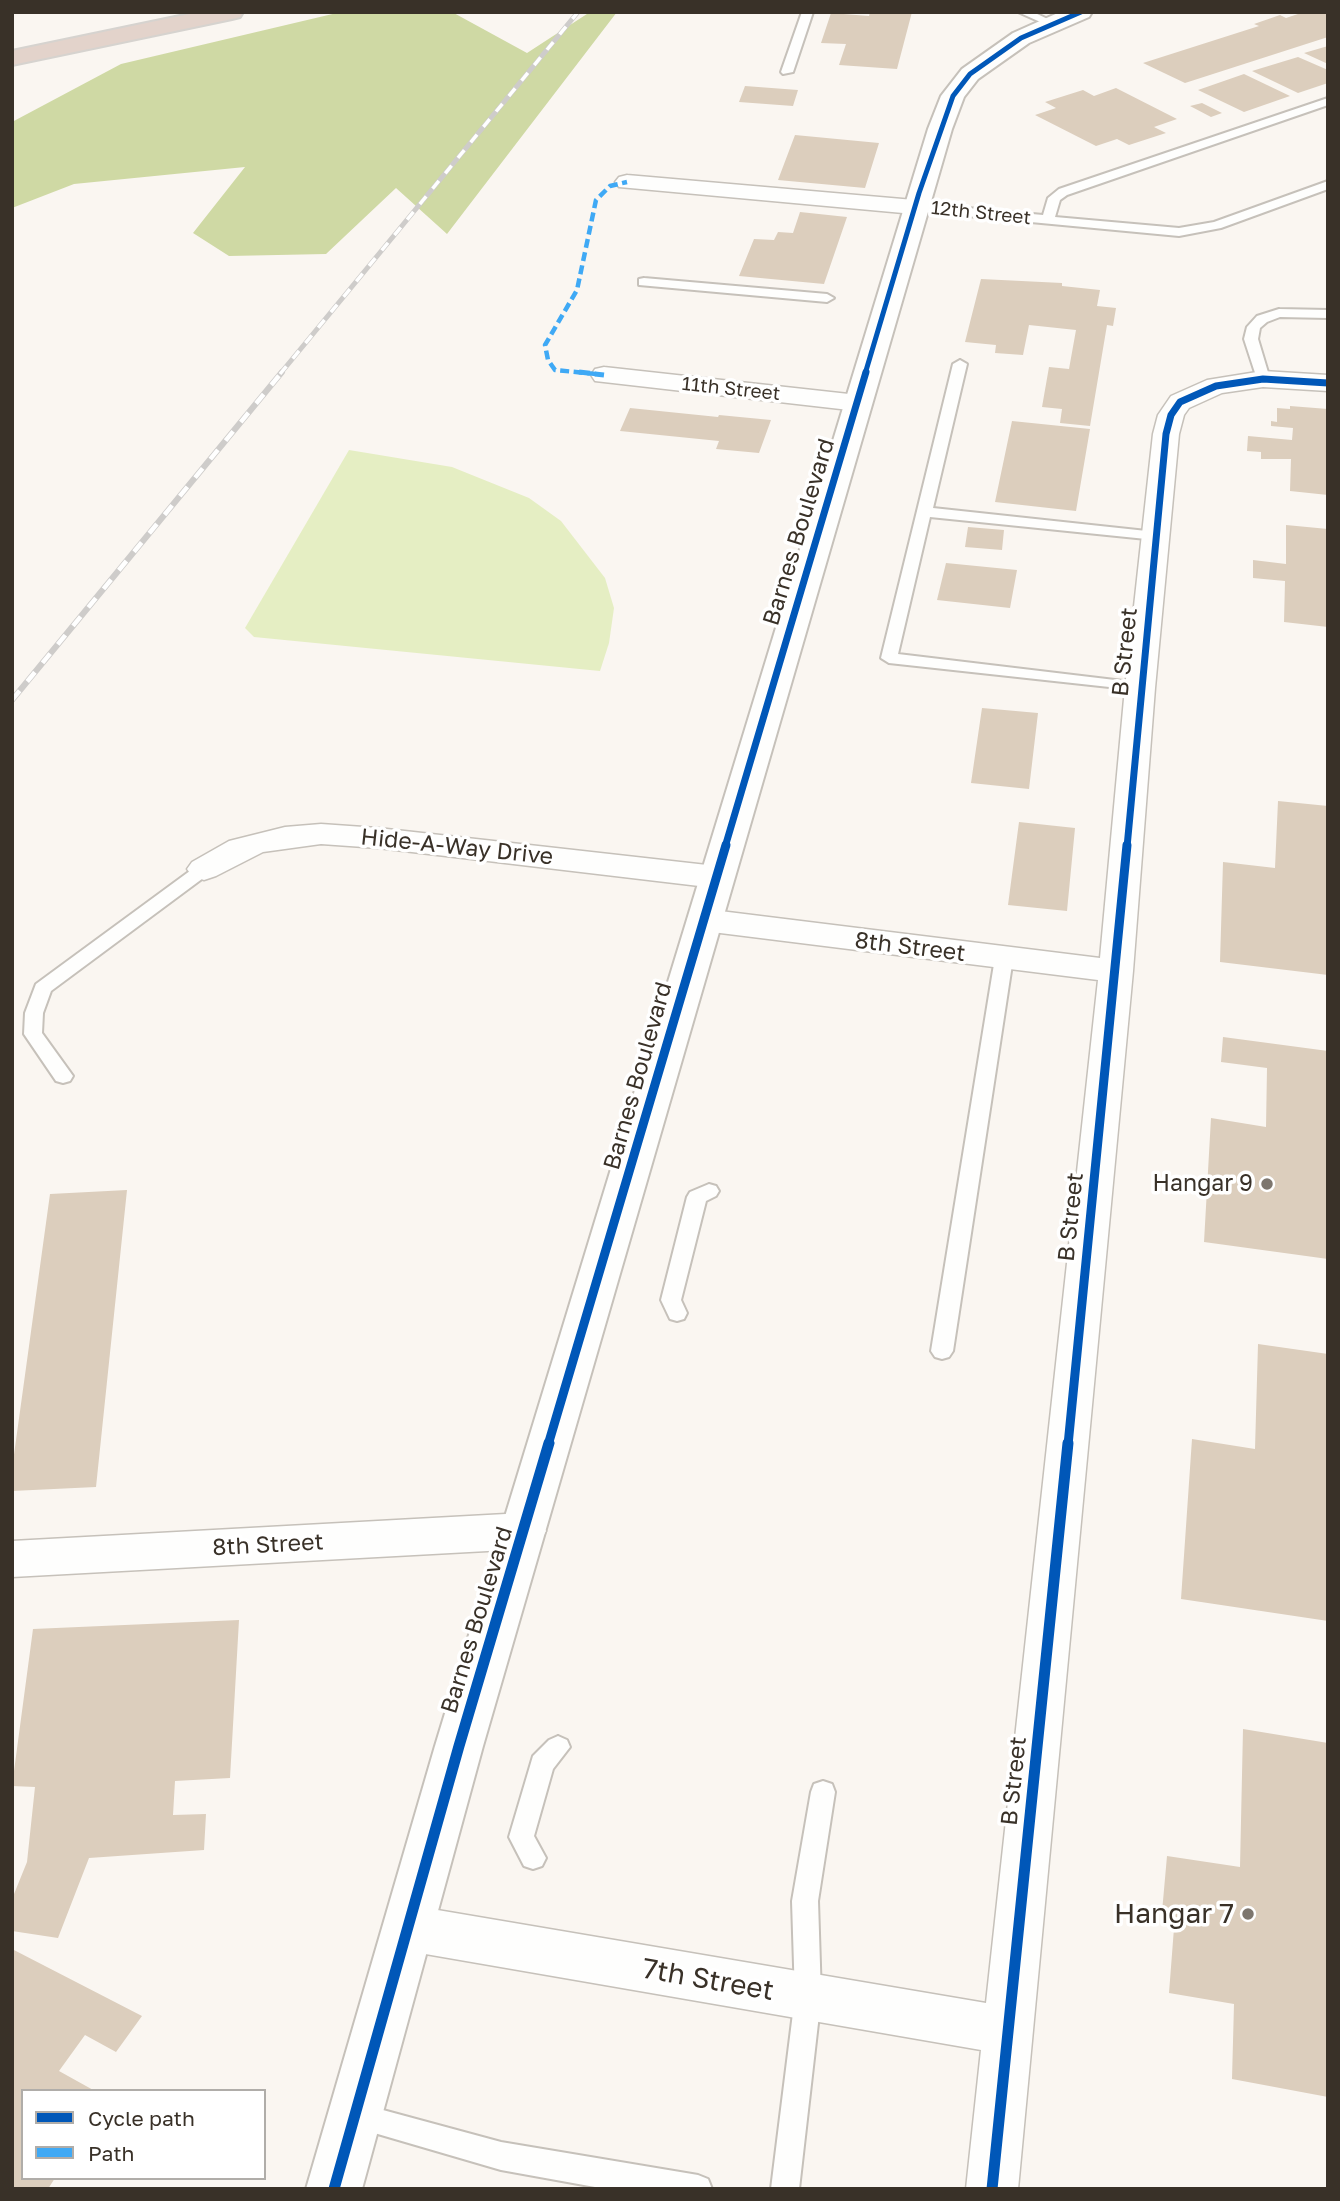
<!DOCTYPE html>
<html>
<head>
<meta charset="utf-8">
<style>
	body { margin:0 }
	#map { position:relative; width:1340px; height:2201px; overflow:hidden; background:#faf6f1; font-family:"Golos Text",sans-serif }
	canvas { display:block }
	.frame { position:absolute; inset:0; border:14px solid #393128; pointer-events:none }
	.legend { position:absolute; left:21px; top:2089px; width:245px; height:91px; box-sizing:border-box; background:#fff; border:2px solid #b0ada9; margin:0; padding:9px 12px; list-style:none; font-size:21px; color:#393128 }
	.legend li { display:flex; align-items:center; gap:14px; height:35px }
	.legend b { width:35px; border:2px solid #b0ada9 }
</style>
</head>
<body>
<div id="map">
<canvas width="1340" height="2201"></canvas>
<div class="frame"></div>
<ul class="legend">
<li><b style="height:9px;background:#0057b8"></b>Cycle path</li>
<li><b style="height:9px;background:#3fa9f5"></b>Path</li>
</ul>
</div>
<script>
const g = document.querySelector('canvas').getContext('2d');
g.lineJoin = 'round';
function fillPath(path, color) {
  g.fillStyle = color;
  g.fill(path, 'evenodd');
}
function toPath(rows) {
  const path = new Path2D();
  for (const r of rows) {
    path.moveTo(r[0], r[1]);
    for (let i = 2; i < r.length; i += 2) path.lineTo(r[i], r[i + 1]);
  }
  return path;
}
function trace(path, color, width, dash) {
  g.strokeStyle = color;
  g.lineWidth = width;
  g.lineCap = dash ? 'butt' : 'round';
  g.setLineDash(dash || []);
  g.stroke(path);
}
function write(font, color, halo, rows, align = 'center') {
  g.font = font + ' "Golos Text",sans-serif';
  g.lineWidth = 7;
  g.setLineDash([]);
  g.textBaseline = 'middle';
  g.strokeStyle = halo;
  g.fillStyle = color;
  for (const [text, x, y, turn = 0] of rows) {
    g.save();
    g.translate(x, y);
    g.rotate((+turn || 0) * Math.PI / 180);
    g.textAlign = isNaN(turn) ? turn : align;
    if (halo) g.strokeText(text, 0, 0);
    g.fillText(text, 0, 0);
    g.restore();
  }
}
fillPath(toPath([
	[349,450,452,467,529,498,561,521,605,578,614,608,609,643,600,671,254,637,245,628]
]), '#e5eec3');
fillPath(toPath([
	[341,12,452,12,527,53,590,12,617,12,447,234,396,188,326,254,229,256,193,233,245,167,74,184,12,208,12,122,121,64]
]), '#cfd9a4');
fillPath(toPath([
	[870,12,912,12,897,69,839,65,846,44,821,43,831,13,869,16],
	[1304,12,1328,12,1328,37,1185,83,1143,63,1259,26,1254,24,1280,15,1286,18],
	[1328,46,1328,64,1304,53],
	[1298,57,1328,70,1328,83,1298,93,1252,71],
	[1244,74,1290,96,1244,112,1198,90],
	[745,86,798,90,793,106,739,102],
	[1116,88,1177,119,1154,127,1166,133,1129,145,1117,139,1096,146,1035,115,1056,108,1045,102,1083,90,1094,96],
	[1202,103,1222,113,1211,117,1190,106],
	[795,135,879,143,865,188,778,180],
	[800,212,847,217,824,284,739,276,754,239,774,240,778,232,793,233],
	[981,279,1062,283,1062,286,1100,290,1097,306,1116,308,1113,326,1107,325,1090,426,1060,423,1062,409,1042,407,1049,367,1069,369,1076,330,1029,325,1023,355,995,353,996,345,965,342],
	[1290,406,1328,409,1328,495,1290,491,1291,459,1261,459,1261,452,1247,451,1248,436,1292,440,1293,428,1271,426,1271,421,1277,422,1277,408,1290,409],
	[630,408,718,417,719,415,771,420,759,453,716,449,719,441,620,431],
	[1012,421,1090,429,1076,511,995,502],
	[1286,525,1328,529,1328,627,1284,622,1285,581,1253,578,1253,560,1286,564],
	[968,527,1004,530,1002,550,965,547],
	[946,563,1017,570,1010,608,937,600],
	[982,708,1038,713,1029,789,971,783],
	[1278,801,1328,806,1328,975,1220,962,1223,862,1275,868],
	[1019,822,1075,828,1067,911,1008,905],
	[1223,1037,1328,1051,1328,1259,1204,1242,1211,1118,1266,1127,1267,1068,1221,1062],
	[127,1190,96,1487,12,1491,12,1469,50,1194],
	[1258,1344,1328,1354,1328,1621,1181,1599,1192,1439,1255,1449],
	[239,1620,230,1778,175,1781,173,1815,206,1814,204,1850,89,1858,58,1938,12,1931,12,1899,27,1862,35,1787,12,1786,33,1629],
	[1243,1729,1328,1743,1328,2097,1232,2079,1234,2004,1169,1993,1175,1915,1162,1912,1167,1856,1240,1867],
	[12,1949,142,2016,116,2052,85,2035,59,2071,95,2091,23,2091,23,2178,55,2178,48,2189,12,2189]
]), '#dccebd');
const service = toPath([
	[802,12,813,12,793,72,783,74,781,72,802,12],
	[1018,12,1033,12,1056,23,1047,25,1018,12],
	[1328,98,1328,105,1067,195,1060,200,1055,217,1179,228,1214,222,1328,181,1328,189,1221,228,1179,236,914,211,908,207,914,203,1043,215,1048,198,1059,189,1328,98],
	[644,278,827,294,834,298,827,302,639,285,639,279,644,278],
	[1279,309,1328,310,1328,318,1280,317,1267,322,1260,328,1258,339,1270,379,1268,382,1258,382,1244,339,1247,327,1257,316,1279,309],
	[960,360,967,364,933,508,1156,532,1163,536,1156,540,930,517,898,654,1140,683,1148,688,1146,691,889,663,881,658,953,364,960,360],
	[204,863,210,865,213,869,210,873,51,991,43,1013,42,1033,73,1076,70,1081,63,1083,56,1081,24,1034,25,1013,36,984,198,865,204,863],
	[1004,952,1013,958,953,1351,949,1357,942,1359,935,1357,931,1351,995,958,1004,952],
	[709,1184,716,1186,719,1191,716,1196,706,1201,681,1300,687,1313,684,1319,677,1321,670,1319,661,1300,687,1197,690,1192,709,1184],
	[558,1736,567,1740,570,1747,553,1769,534,1836,546,1858,542,1866,533,1869,524,1866,509,1837,533,1756,549,1740,558,1736],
	[823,1781,832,1784,835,1792,818,1901,821,1997,799,2189,771,2189,795,1997,792,1901,811,1792,814,1784,823,1781],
	[357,2103,501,2142,698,2175,708,2179,712,2189,606,2189,501,2170,347,2125,343,2116,347,2107,357,2103]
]);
const minor = toPath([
	[627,175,914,200,922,202,926,207,922,212,914,214,619,187,615,182,619,177,627,175],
	[604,367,858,395,867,397,871,403,867,409,858,411,595,381,591,375,595,369,604,367],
	[1263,371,1328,375,1328,391,1263,387,1222,393,1189,408,1184,415,1179,434,1155,688,1133,971,1018,2189,966,2189,981,2050,408,1951,391,1944,384,1928,391,1912,408,1905,986,2003,1098,980,704,931,692,928,687,920,692,912,704,909,1100,958,1125,688,1153,434,1158,415,1171,396,1207,380,1263,371],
	[321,824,378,828,716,866,728,870,733,877,728,884,716,888,378,848,321,844,263,852,216,876,204,880,192,876,187,869,192,862,229,841,285,827,321,824],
	[524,1513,539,1519,546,1531,539,1543,524,1549,12,1577,12,1541,524,1513]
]);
const tertiary = toPath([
	[1060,12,1092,12,1089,17,1029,43,978,79,964,97,952,129,483,1746,362,2189,306,2189,435,1746,928,129,941,96,962,69,1013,33,1060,12]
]);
const motorway = toPath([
	[199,12,243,12,240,17,232,19,12,65,12,51,199,12]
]);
trace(service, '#c6c1ba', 4);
trace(minor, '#c6c1ba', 3);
trace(tertiary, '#c6c1ba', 4);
trace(motorway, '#d6d3cf', 4);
fillPath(service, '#fefefd');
fillPath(minor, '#fefefd');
fillPath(tertiary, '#fefefd');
fillPath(motorway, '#e3d3cb');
const railFar1 = toPath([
	[280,374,578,12]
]);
const rail = toPath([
	[12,700,282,372]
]);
trace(railFar1, '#ceccca', 5);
trace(rail, '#ceccca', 6);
trace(railFar1, '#fff', 3.5, [10]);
trace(rail, '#fff', 4.5, [12]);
trace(toPath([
	[596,374,555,370,548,360,545,345,577,290,596,200,610,186,627,182]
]), '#3fa9f5', 4.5, [9, 4.5]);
trace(toPath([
	[579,372,604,375]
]), '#3fa9f5', 5, [11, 5]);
trace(toPath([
	[865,374,919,193,953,96,970,74,1021,38,1081,12]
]), '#0057b8', 5);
trace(toPath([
	[725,847,866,372],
	[1127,847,1166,434,1171,415,1180,402,1216,386,1263,379,1328,383]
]), '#0057b8', 7);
trace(toPath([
	[548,1445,726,845],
	[1068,1445,1127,845]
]), '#0057b8', 9);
trace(toPath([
	[334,2189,459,1746,549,1443],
	[992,2189,1068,1443]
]), '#0057b8', 11);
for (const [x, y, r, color] of [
	[1267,1184,7,"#7d766e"],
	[1248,1914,7,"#7d766e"]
]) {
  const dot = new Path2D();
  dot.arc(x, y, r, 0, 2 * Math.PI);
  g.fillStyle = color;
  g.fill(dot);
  trace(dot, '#fff', 2.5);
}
write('19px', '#393128', '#fff', [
	["12th Street",981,213,6],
	["11th Street",731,389,6]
]);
write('23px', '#393128', '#fff', [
	["Barnes Boulevard",799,532,-73],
	["B Street",1125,652,-84],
	["Hide-A-Way Drive",457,847,6],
	["8th Street",910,947,7],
	["Barnes Boulevard",638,1076,-74],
	["B Street",1071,1217,-84],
	["8th Street",268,1545,-3],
	["Barnes Boulevard",477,1620,-73],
	["B Street",1014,1781,-84]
]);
write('23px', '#393128', '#fff', [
	["Hangar 9",1253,1184]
], 'right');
write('28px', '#393128', '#fff', [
	["Hangar 7",1234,1914]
], 'right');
write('28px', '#393128', '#fff', [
	["7th Street",708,1980,10]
]);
</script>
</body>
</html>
